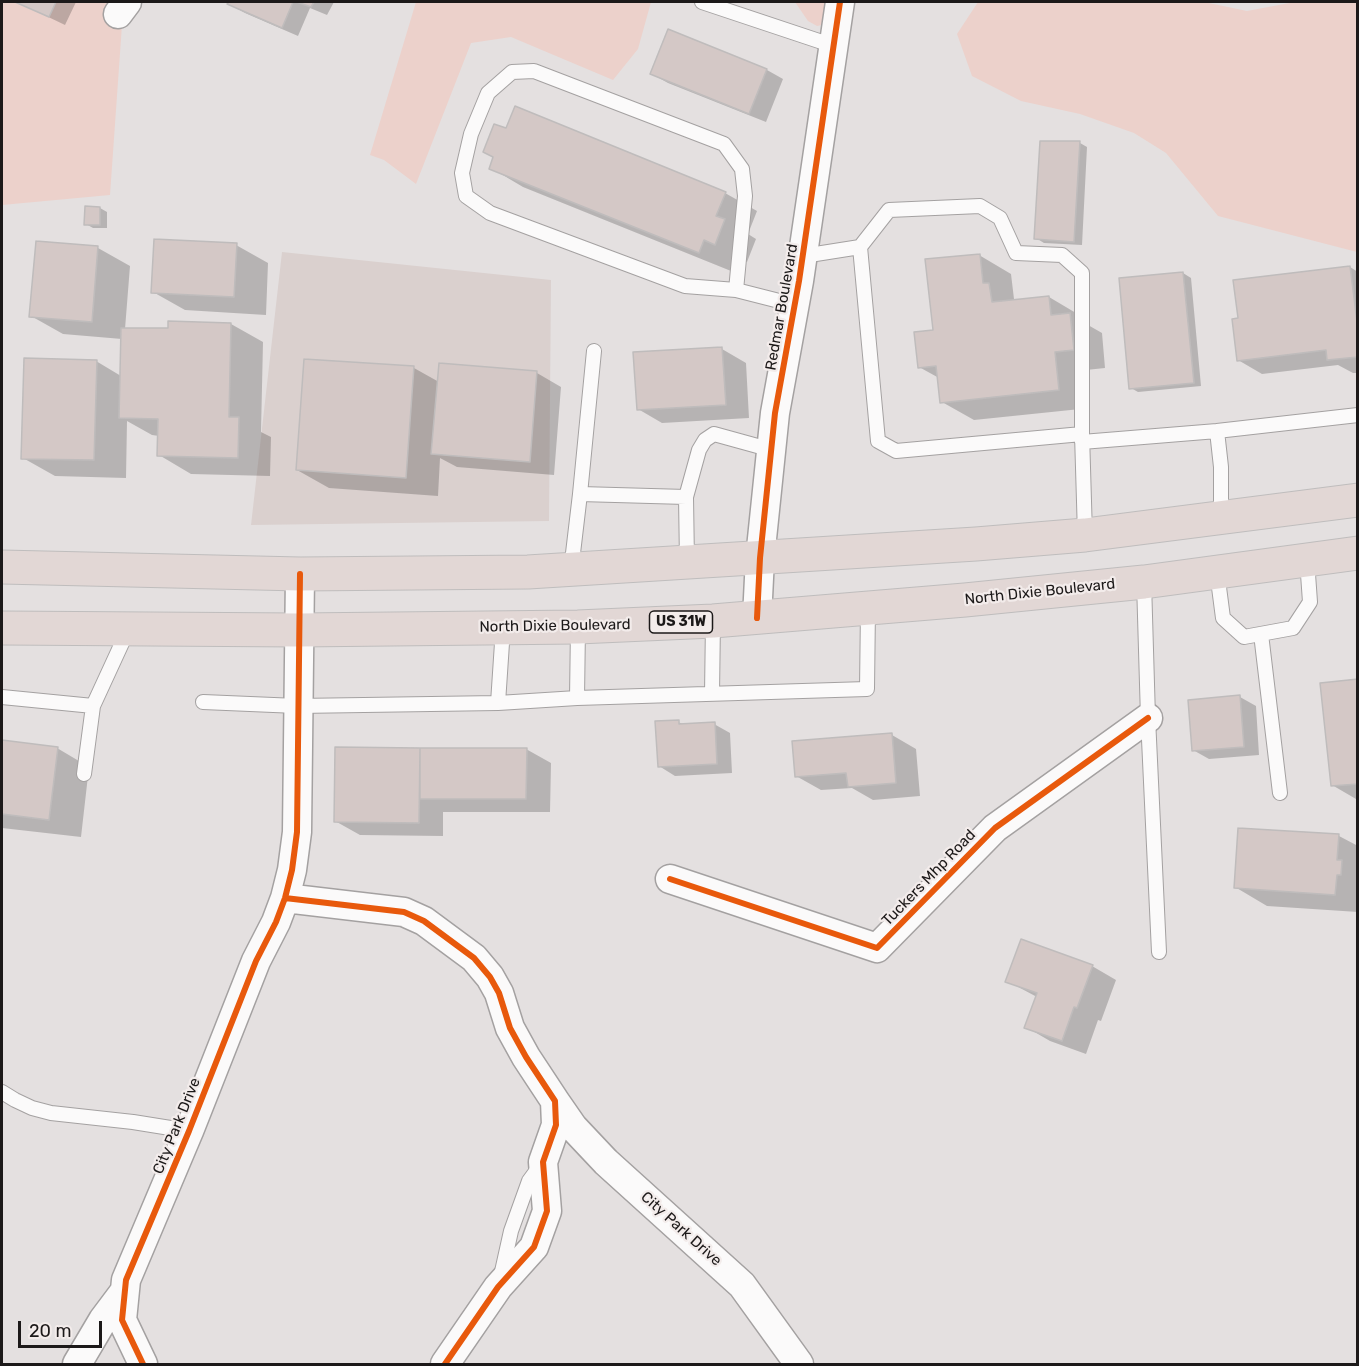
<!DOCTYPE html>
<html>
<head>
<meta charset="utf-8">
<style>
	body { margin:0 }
	#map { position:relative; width:1359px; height:1366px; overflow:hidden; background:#e4e0e0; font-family:Rubik,sans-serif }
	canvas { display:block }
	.frame { position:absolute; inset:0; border:3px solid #1c1919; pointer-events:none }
	.scale { position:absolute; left:18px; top:1321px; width:84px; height:27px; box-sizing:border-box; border:3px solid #1c1919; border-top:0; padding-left:8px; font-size:18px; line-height:21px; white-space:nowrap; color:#1c1919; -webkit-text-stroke:4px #f3eceb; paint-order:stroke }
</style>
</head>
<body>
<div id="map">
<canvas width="1359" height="1366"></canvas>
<div class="frame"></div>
<div class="scale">20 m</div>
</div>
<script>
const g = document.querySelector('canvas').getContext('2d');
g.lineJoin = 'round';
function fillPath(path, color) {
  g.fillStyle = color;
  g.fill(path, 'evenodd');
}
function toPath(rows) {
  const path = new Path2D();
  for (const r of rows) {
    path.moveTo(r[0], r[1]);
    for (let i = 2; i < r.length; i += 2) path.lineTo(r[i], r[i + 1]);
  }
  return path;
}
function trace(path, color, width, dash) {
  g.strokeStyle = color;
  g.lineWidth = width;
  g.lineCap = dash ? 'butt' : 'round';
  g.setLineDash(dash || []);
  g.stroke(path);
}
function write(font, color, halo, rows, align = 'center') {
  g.font = font + ' Rubik,sans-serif';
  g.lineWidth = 4.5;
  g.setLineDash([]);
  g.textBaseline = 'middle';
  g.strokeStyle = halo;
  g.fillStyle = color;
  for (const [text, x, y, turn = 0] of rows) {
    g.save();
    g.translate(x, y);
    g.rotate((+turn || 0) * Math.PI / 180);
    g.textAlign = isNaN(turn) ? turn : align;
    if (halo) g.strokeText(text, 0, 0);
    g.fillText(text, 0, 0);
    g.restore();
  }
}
fillPath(toPath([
	[282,252,551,280,549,521,251,525]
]), '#dad0ce');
fillPath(toPath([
	[2,2,126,2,122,25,110,195,2,205],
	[416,2,651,2,638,49,613,80,511,37,471,43,416,184,384,160,370,155],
	[795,2,827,2,822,25,817,26,808,21],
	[978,2,1204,2,1247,11,1295,2,1357,2,1357,252,1218,216,1166,153,1134,133,1080,114,1021,101,972,76,957,34]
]), '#ecd1cb');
fillPath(toPath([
	[17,2,76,2,65,25],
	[230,2,334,2,327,15,310,8,298,36,245,13,229,4],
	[669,31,767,70,783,79,766,122,668,83,652,74],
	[1080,143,1087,147,1082,245,1044,243,1036,238],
	[495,158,725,193,757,211,748,234,756,239,747,262,736,257,731,271,523,187,491,168],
	[100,208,107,212,107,228,93,228,86,224],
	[37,243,98,248,130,266,125,329,169,330,169,323,231,324,263,342,261,432,271,437,270,476,191,474,159,455,159,436,152,435,127,421,126,478,55,476,23,458,96,361,121,376,122,339,63,334,31,316],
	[236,245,268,263,266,315,185,310,153,292],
	[979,255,1011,274,1014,299,1018,301,1049,297,1081,316,1081,321,1102,333,1105,368,1086,370,1090,408,974,420,942,402,939,378,919,367,935,331],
	[1350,267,1358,272,1358,373,1353,373,1338,365,1262,374,1238,360,1239,320],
	[1183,273,1191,278,1201,386,1138,392,1131,388],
	[722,349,746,363,749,418,662,423,638,409],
	[441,365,537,373,561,387,554,475,457,467,440,458,438,496,329,488,297,470,414,368,439,382],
	[1358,681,1358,799,1356,799,1332,785],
	[1240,697,1256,706,1259,755,1209,759,1193,750],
	[678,722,685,725,714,724,730,733,732,773,675,776,659,766],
	[892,735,916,749,920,796,873,800,852,788,821,790,796,776],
	[2,742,57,748,89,767,81,837,2,828],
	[336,749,526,749,551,763,550,812,443,812,443,836,360,835,335,821],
	[1339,836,1358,846,1358,912,1267,906,1235,887],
	[1092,966,1116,980,1101,1021,1098,1020,1086,1054,1050,1041,1026,1027,1037,997,1007,981]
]), '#0003');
const building = toPath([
	[15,2,56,2,49,17,15,2],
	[229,2,293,2,282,28,227,4,229,2],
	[297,2,314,2,311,7,297,2],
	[668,29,767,69,749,114,650,74,668,29],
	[515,106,726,192,716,216,725,219,715,245,704,240,699,253,489,169,493,157,483,152,494,124,506,128,515,106],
	[1040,141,1080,141,1074,242,1034,239,1040,141],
	[85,206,100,207,100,225,84,225,85,206],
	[154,239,237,243,234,297,151,293,154,239],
	[36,241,98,246,92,322,29,317,36,241],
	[980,254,983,283,989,283,992,302,1049,296,1051,315,1070,313,1074,350,1055,352,1059,390,940,403,936,366,918,368,914,332,933,330,925,259,980,254],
	[1350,266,1358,330,1358,357,1327,360,1326,350,1237,361,1232,319,1238,318,1233,280,1350,266],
	[1183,272,1194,383,1129,389,1119,278,1183,272],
	[168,321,231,323,229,417,239,417,238,458,157,456,158,419,119,418,121,328,168,328,168,321],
	[722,347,726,405,637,410,633,352,722,347],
	[24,358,97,360,94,460,21,459,24,358],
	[304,359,414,366,406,478,296,470,304,359],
	[439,363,537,371,530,462,431,454,439,363],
	[1358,679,1358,784,1331,786,1320,683,1358,679],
	[1240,695,1244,747,1192,751,1188,700,1240,695],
	[679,720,679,724,715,722,717,764,658,767,655,721,679,720],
	[892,733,896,783,848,787,846,773,795,777,792,741,892,733],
	[2,740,58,747,49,820,2,814,2,740],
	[335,747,420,748,419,823,334,822,335,747],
	[420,748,527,748,526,799,420,799,420,748],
	[1238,828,1339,834,1337,860,1342,860,1341,875,1337,875,1335,895,1234,888,1238,828],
	[1021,939,1093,965,1077,1008,1074,1007,1062,1041,1024,1028,1037,993,1005,982,1021,939]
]);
fillPath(building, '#d4c8c6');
trace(building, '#bfbcbc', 1.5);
const lane = toPath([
	[702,2,834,46],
	[860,247,878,441,896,451,1082,434],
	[803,256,860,247,889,210,980,206,1000,218,1016,253,1062,255,1082,273,1082,434,1085,535],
	[736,290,745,196,742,169,724,144,534,71,512,72,488,93,471,134,462,173,466,196,490,213,685,286,736,290,795,305],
	[594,351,580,494,686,497,687,562],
	[1217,431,1358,415],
	[1082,442,1217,431,1221,467,1221,518],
	[686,497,699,450,705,440,714,434,772,450],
	[571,570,580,494],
	[1217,572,1223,618,1244,637,1293,628,1310,602,1307,560],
	[1144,582,1148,718,1159,952],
	[1261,634,1280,793],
	[712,694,713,621],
	[2,697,93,706],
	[577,698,578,627],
	[203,702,297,706,498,703,577,698,867,689,868,608],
	[498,703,503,628],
	[84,774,93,706,128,630],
	[2,1092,15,1100,32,1108,51,1113,133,1122,189,1131],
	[501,1276,511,1231,529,1181,540,1166]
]);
const street = toPath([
	[118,14,127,2],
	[757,618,760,558,775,413,799,281,840,2],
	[670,879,877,948,995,828,1148,718],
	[285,898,404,912,424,921,474,958,490,977,499,993,510,1028,526,1057,555,1101,556,1125,543,1162,547,1211,534,1247,498,1287,445,1364],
	[555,1101,573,1127,606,1162,742,1285,799,1364],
	[77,1364,103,1320,124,1292],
	[143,1364,122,1320,126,1280,189,1131,256,961,276,922,285,898,292,870,297,832,300,574]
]);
const highway = toPath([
	[2,567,300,574,528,572,976,544,1085,535,1358,500],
	[2,628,299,630,578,627,713,621,965,600,1144,582,1358,553]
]);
trace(lane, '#a4a1a1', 16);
trace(street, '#a4a1a1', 31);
trace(highway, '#bfbdbd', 35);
trace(lane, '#fbfafa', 14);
trace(street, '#fbfafa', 28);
trace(highway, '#e2d7d5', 33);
trace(toPath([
	[757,618,760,558,775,413,799,281,840,2],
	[670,879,877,948,995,828,1148,718],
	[285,898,404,912,424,921,474,958,490,977,499,993,510,1028,526,1057,555,1101,556,1125,543,1162,547,1211,534,1247,498,1287,445,1364],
	[143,1364,122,1320,126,1280,189,1131,256,961,276,922,285,898,292,870,297,832,300,574]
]), '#e8590c', 6);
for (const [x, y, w] of [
	[681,622,63]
]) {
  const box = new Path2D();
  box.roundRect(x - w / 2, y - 11, w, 22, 4.5);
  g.fillStyle = '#f3eceb';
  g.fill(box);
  trace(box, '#1c1919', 1.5);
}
write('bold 14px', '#1c1919', null, [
	["US 31W",681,622]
]);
write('15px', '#1c1919', '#f3eceb', [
	["Redmar Boulevard",782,307,-80],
	["North Dixie Boulevard",1040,592,-6],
	["North Dixie Boulevard",555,626,-1],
	["Tuckers Mhp Road",929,878,-46],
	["City Park Drive",177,1126,-68],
	["City Park Drive",681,1229,42]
]);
</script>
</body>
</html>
